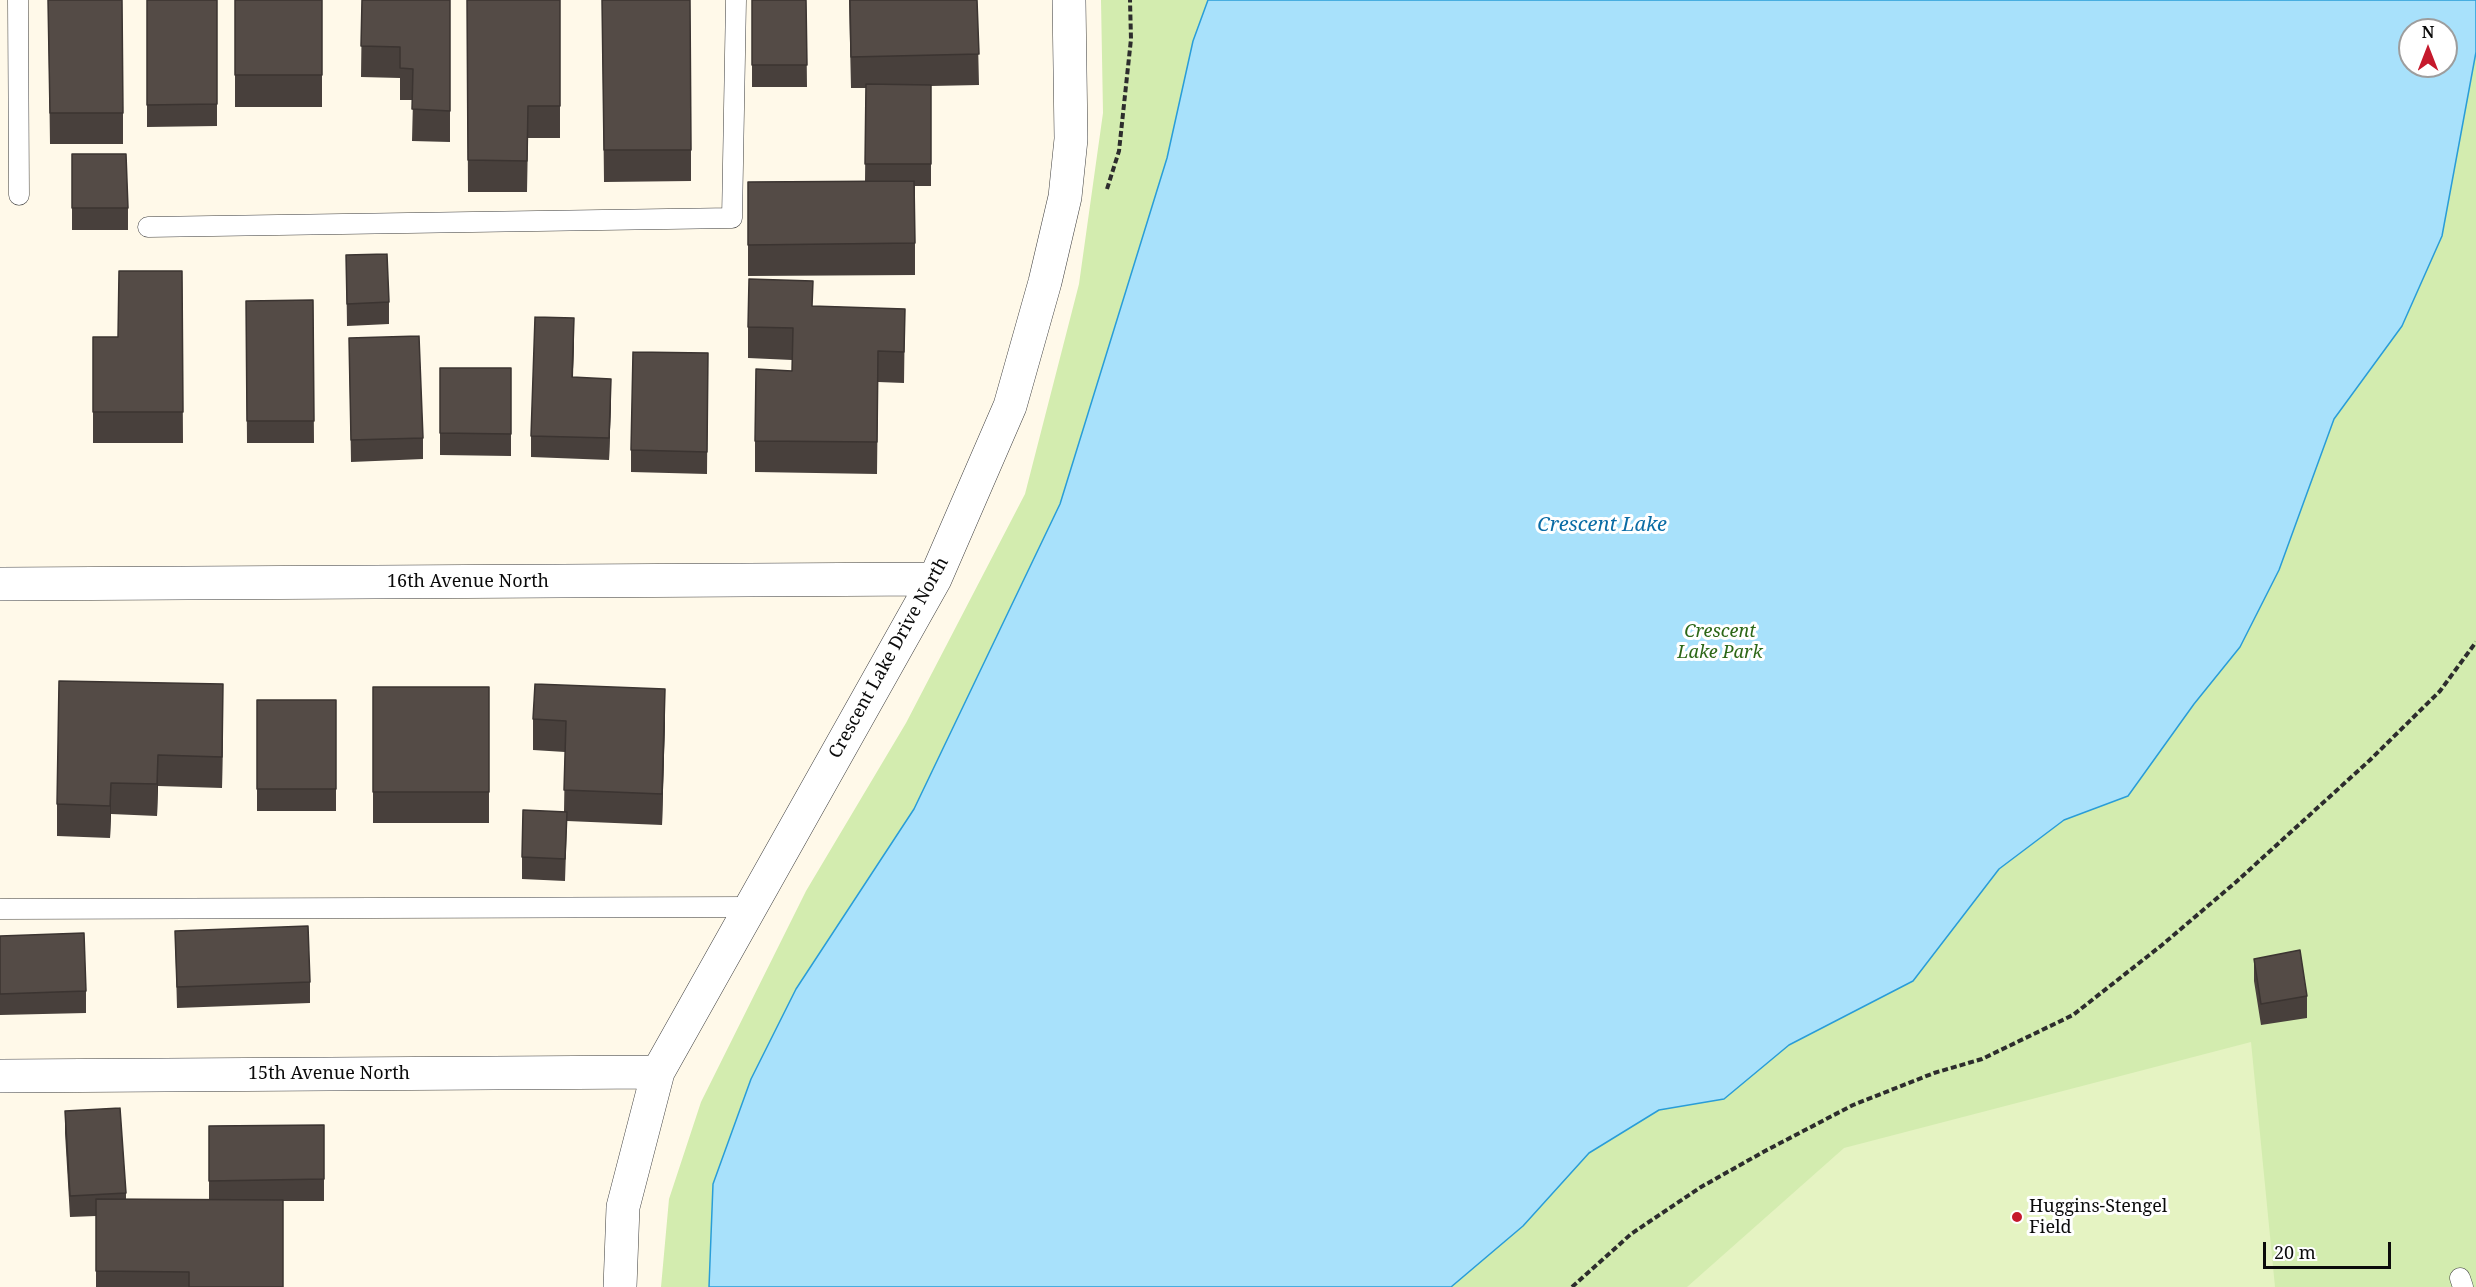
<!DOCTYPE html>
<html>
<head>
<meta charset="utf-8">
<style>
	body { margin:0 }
	#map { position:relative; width:2476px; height:1287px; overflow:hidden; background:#fff9e9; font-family:"Noto Serif",serif }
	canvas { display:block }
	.north { position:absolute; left:2398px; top:18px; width:60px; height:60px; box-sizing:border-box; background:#fff; border:2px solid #9d9d9d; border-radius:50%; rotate:0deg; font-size:16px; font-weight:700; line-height:24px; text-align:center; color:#0b0b0b }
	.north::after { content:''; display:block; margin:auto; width:21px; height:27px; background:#c5192c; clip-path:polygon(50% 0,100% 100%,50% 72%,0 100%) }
	.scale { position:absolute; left:2263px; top:1242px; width:128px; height:27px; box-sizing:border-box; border:3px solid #0b0b0b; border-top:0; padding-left:8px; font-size:18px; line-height:21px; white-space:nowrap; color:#0b0b0b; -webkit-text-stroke:4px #fff; paint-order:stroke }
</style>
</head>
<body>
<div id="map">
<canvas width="2476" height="1287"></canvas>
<div class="north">N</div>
<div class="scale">20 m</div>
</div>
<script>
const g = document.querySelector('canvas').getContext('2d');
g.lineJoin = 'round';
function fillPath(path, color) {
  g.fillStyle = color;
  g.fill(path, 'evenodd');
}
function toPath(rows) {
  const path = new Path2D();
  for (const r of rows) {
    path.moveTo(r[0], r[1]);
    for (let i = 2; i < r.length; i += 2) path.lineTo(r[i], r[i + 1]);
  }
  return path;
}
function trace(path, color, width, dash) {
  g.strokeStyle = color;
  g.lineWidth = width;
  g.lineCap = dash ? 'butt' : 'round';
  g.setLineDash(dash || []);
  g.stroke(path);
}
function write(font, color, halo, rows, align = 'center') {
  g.font = font + ' "Noto Serif",serif';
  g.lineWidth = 6;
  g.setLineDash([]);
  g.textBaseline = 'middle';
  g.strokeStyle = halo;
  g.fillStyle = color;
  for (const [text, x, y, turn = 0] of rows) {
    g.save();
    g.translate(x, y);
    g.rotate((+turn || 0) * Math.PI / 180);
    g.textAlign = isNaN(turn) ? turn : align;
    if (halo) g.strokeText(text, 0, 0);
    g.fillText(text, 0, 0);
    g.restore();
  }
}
fillPath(toPath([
	[1101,0,2476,0,2476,1287,661,1287,669,1199,701,1102,806,891,906,723,1025,494,1079,284,1103,113],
	[2410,30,2446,30,2446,66,2410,66]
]), '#d3ecaf');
fillPath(toPath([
	[2251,1042,2275,1287,1687,1287,1844,1148]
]), '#e5f3c2');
const water = toPath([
	[1208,0,2476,0,2476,52,2442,236,2402,326,2334,419,2279,570,2240,647,2194,704,2128,796,2064,820,1999,869,1913,981,1789,1045,1724,1099,1659,1110,1589,1153,1523,1226,1451,1287,709,1287,713,1184,751,1079,796,989,914,809,1060,504,1167,158,1193,41,1208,0],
	[2410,30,2446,30,2446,66,2410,66,2410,30]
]);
fillPath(water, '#a8e1fb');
trace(water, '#299dd8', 1.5);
const lane = toPath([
	[18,0,19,195],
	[148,227,732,218,736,0],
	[0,909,751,907],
	[2460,1278,2463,1287]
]);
const street = toPath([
	[0,584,935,579],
	[0,1076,658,1072],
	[620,1287,623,1207,658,1072,935,579,1010,406,1045,282,1065,197,1071,139,1069,0]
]);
trace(lane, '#3e3e3e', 21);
trace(street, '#3e3e3e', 34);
trace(toPath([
	[1107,189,1119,151,1131,39,1130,0],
	[1572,1287,1631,1234,1701,1187,1765,1151,1853,1105,1934,1073,1982,1059,2073,1015,2162,945,2236,882,2370,760,2440,691,2476,642]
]), '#2d2d2d', 4, [6, 3]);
trace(lane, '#fff', 20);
trace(street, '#fff', 33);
fillPath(toPath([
	[48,0,123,113,123,144,50,144],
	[147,0,217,0,217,126,147,127],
	[235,0,322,0,322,107,235,107],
	[362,0,450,0,450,142,412,141,413,100,400,100,400,78,361,77],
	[467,0,560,0,560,138,528,138,527,192,468,192],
	[602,0,691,150,691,181,604,182],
	[752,0,806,0,807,87,752,87],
	[849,0,977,0,979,85,931,86,931,186,915,186,915,275,748,276,748,182,865,181,866,88,851,88],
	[72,154,128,208,128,230,72,230],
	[346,255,389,302,389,324,347,326],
	[182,271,183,443,93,443,93,337,118,337],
	[313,300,314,443,247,443,246,301],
	[813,306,905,309,904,383,878,382,877,474,755,472,755,441,792,371,792,360,748,358,748,327],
	[349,338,423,438,423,459,351,462],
	[574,340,573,377,611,401,609,460,531,457,531,436],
	[708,353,707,474,631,472,631,450],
	[440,368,511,368,511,456,440,455],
	[373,687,489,687,489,823,373,823],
	[257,700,336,700,336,811,257,811],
	[223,716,222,788,158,786,157,816,111,814,110,838,57,836,57,804],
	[533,719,665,720,662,825,567,821,565,881,522,879,522,857,564,812,565,752,533,750],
	[175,931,310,982,310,1003,177,1008],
	[0,936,86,991,86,1013,0,1015],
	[2254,959,2307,996,2307,1018,2261,1025,2254,981],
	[65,1111,126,1193,126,1199,209,1200,209,1126,324,1125,324,1201,283,1201,283,1287,96,1287,96,1216,70,1217,65,1133]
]), '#48403c');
fillPath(toPath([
	[574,318,574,340,572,399,572,377],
	[611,379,611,401,609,460,609,438],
	[223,684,223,716,222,788,222,757],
	[665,689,665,720,662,825,662,794],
	[158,755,158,786,157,816,157,784],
	[111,783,111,814,110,838,110,806]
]), '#3b3431');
const building = toPath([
	[48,0,122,0,123,113,50,113,48,0],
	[147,0,217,0,217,104,147,105,147,0],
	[235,0,322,0,322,75,235,75,235,0],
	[362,0,450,0,450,111,412,109,413,69,400,68,400,47,361,46,362,0],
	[467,0,560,0,560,106,528,106,527,161,468,160,467,0],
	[602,0,690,0,691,150,604,150,602,0],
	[752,0,806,0,807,65,752,65,752,0],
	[850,0,977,0,979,54,851,57,850,0],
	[866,84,931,85,931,164,865,164,866,84],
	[72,154,126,154,128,208,72,208,72,154],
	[914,181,915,243,748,245,748,182,914,181],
	[387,254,389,302,347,304,346,255,387,254],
	[119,271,182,271,183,412,93,412,93,337,118,337,119,271],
	[749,279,813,281,812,306,905,309,904,352,878,351,877,442,755,441,756,369,792,371,793,328,748,327,749,279],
	[313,300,314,421,247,421,246,301,313,300],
	[535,317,574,318,572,377,611,379,609,438,531,436,535,317],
	[419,336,423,438,351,440,349,338,419,336],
	[633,352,708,353,707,452,631,450,633,352],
	[440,368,511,368,511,434,440,433,440,368],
	[59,681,223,684,222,757,158,755,157,784,111,783,110,806,57,804,59,681],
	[535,684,665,689,662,794,564,790,566,721,533,719,535,684],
	[373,687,489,687,489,792,373,792,373,687],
	[257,700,336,700,336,789,257,789,257,700],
	[523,810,567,812,565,859,522,857,523,810],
	[308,926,310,982,177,987,175,931,308,926],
	[84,933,86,991,0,994,0,936,84,933],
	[2300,950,2307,996,2261,1004,2254,959,2300,950],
	[120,1108,126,1193,70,1196,65,1111,120,1108],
	[324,1125,324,1179,209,1181,209,1126,324,1125],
	[96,1199,283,1200,283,1287,189,1287,189,1272,96,1271,96,1199]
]);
fillPath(building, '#544b46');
trace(building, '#3b3431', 1.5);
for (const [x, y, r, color] of [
	[2017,1217,6,"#c5192c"]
]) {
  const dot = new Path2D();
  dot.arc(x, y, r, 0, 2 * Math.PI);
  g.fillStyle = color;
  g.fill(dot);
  trace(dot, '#fff', 2);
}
write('18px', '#0b0b0b', '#fff', [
	["16th Avenue North",468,582],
	["Crescent Lake Drive North",889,658,-61],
	["15th Avenue North",329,1074]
]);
write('italic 18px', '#2c6717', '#fff', [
	["Crescent",1720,632],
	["Lake Park",1720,653]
]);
write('18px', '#0b0b0b', '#fff', [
	["Huggins-Stengel",2029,1207],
	["Field",2029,1228]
], 'left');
write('italic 20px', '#0b6ca5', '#fff', [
	["Crescent Lake",1602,525]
]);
</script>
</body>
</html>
